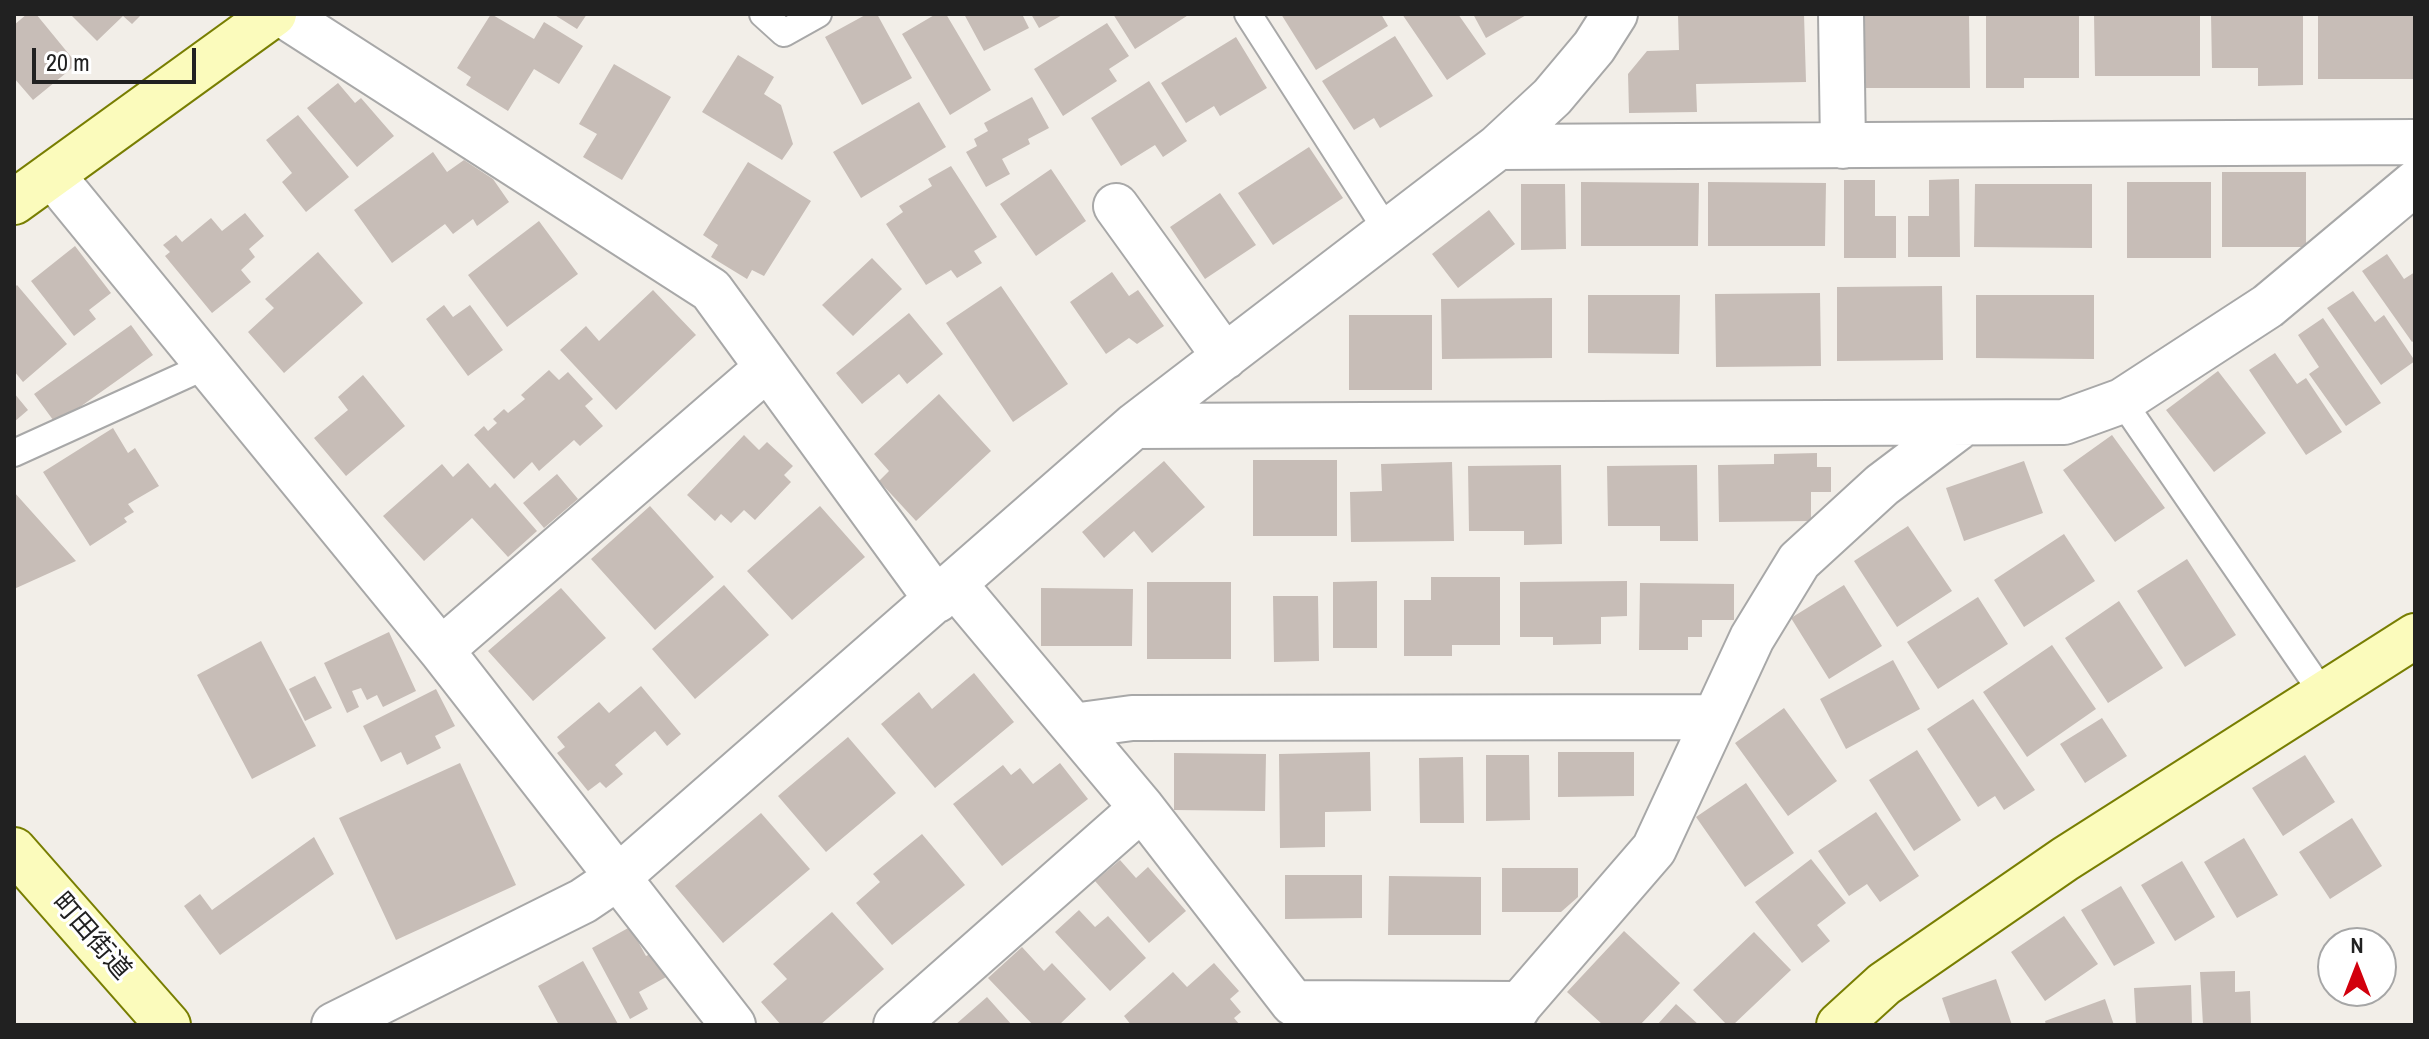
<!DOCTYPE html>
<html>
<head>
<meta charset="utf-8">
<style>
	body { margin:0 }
	#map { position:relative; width:2429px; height:1039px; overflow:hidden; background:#f2eee8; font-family:"Archivo Narrow",sans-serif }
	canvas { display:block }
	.frame { position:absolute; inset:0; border:16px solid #212121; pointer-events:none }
	.north { position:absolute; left:2317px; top:927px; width:80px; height:80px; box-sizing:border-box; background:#fff; border:2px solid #a6a6a6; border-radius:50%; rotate:0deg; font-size:22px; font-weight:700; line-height:32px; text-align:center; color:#212121 }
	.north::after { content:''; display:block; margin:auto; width:28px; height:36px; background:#d2000d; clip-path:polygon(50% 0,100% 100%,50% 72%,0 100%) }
	.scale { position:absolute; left:32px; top:48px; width:164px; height:36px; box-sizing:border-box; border:4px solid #212121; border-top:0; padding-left:10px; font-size:24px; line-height:28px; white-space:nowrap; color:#212121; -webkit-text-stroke:6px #fff; paint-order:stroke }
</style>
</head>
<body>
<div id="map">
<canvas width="2429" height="1039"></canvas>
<div class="frame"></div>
<div class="north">N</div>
<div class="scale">20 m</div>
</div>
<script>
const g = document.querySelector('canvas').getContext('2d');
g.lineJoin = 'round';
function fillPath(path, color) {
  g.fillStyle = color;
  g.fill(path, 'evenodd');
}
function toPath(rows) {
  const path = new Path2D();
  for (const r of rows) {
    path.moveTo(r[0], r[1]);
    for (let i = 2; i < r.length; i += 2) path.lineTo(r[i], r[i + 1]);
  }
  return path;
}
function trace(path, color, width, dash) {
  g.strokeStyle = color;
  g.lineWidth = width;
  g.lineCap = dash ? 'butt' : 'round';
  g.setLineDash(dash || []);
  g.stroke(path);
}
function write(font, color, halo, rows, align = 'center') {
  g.font = font + ' "Archivo Narrow","Noto Sans JP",sans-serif';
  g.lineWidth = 6;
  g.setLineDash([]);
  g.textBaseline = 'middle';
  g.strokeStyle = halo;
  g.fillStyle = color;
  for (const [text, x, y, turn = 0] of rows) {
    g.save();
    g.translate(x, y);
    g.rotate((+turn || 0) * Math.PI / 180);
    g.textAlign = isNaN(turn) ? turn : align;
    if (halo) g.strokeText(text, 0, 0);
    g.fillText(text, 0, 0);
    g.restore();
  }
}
fillPath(toPath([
	[27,14,36,14,77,64,33,100,14,78,14,25],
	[70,14,142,14,132,24,123,16,97,41],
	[491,14,534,39,544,22,583,46,559,84,534,69,508,111,466,85,471,77,457,68],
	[553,14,587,14,577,29],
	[867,14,877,14,912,78,862,105,825,37],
	[936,14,946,14,991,90,950,115,902,34],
	[964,14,1022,14,1029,28,984,51],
	[1031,14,1064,14,1039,28],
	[1113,14,1190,14,1135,49],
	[1281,14,1381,14,1388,26,1316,70],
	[1402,14,1458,14,1486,54,1447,80],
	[1473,14,1528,14,1486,38],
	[1678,14,1804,14,1806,82,1696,84,1697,112,1629,113,1628,74,1647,51,1679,50],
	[1969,14,1970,88,1864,88,1863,15],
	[1986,14,2079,14,2079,78,2024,78,2024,88,1986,88],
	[2094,14,2200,14,2200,76,2095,76],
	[2211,14,2303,14,2303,85,2258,86,2258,68,2212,68],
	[2318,14,2415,14,2415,79,2318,79],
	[1107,23,1129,56,1109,69,1117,81,1063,116,1034,69],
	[1395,36,1433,96,1380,128,1374,118,1354,130,1322,81],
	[1236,37,1267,88,1220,116,1214,106,1186,123,1161,83],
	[738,55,774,77,764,94,781,105,793,144,782,160,702,112],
	[614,64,671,97,622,180,583,157,597,134,579,124],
	[1149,81,1187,141,1163,157,1155,145,1121,166,1091,118],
	[338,83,355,103,361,98,394,136,357,167,307,108],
	[1032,97,1049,128,1028,139,1030,144,1002,159,1010,174,986,187,966,152,977,146,974,139,988,131,984,123],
	[919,102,946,147,861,198,833,152],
	[298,115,349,177,306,212,282,182,292,173,266,140],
	[1309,147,1343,198,1273,245,1238,193],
	[433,152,447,172,464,160,493,179,509,202,477,226,473,219,453,234,445,224,392,263,354,210],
	[748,162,811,201,764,276,752,270,747,279,711,257,718,245,703,235],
	[951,166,997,237,974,251,982,263,957,278,951,270,926,285,886,224,903,212,899,206,932,186,928,179],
	[1051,169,1086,221,1036,256,1000,204],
	[2222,172,2306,172,2306,247,2222,247],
	[1959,179,1960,257,1908,257,1908,216,1929,216,1929,180],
	[1844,180,1875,180,1875,216,1896,216,1896,258,1844,258],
	[1581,182,1699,183,1698,246,1581,246],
	[1708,182,1826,183,1825,246,1708,246],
	[2127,182,2211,182,2211,258,2127,258],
	[1521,184,1565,184,1566,249,1521,250],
	[1975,184,2092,184,2092,248,1974,247],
	[1220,193,1256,245,1205,279,1170,227],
	[1489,210,1515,244,1458,288,1432,254],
	[245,213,264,236,249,249,255,257,241,270,251,282,212,313,165,256,170,252,163,245,176,235,182,242,211,218,222,231],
	[539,221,578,274,507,327,468,275],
	[75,246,111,293,89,310,96,319,74,336,31,281],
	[318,252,363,303,284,373,248,332,274,308,265,299],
	[2387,254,2404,279,2415,272,2415,340,2412,342,2362,271],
	[872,258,902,289,853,336,822,305],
	[1112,272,1129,296,1138,290,1164,326,1137,344,1129,338,1106,354,1070,302],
	[17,285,67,344,23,382,14,371,14,288],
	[1001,286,1068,384,1013,422,946,323],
	[1942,286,1943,360,1837,361,1837,287],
	[653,290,696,335,616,410,560,350,586,326,599,341],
	[2353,291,2375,322,2384,315,2415,361,2381,385,2327,308],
	[1820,293,1821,366,1716,367,1715,294],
	[1588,295,1680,295,1679,354,1588,353],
	[1976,295,2094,295,2094,359,1976,358],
	[1552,298,1552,358,1442,359,1441,299],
	[444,305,453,317,470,305,503,350,468,376,426,319],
	[909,313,943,354,907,384,899,374,862,404,836,373],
	[1349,315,1432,315,1432,390,1349,390],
	[2323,318,2381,403,2346,426,2309,374,2319,367,2298,335],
	[131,325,153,355,56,424,34,394],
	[2275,353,2297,384,2306,378,2342,432,2306,455,2249,370],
	[549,370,559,380,568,372,593,399,585,406,603,426,580,446,574,440,539,471,532,462,514,479,474,435,484,426,488,431,497,423,493,419,504,409,508,413,525,399,521,395],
	[2218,371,2266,433,2214,472,2166,410],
	[363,375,405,426,346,476,314,438,348,410,338,397],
	[14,393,28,410,14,422],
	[939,394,991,451,916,521,879,481,889,471,874,454],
	[113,428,128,453,135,448,159,486,128,504,134,512,124,518,127,522,90,546,43,472],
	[744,435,759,450,767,442,793,466,784,475,791,482,755,520,744,510,731,523,721,514,715,521,687,495],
	[2112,435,2165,508,2115,542,2063,470],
	[1817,453,1817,467,1831,467,1831,492,1811,492,1811,521,1719,522,1718,465,1774,464,1774,454],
	[1253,460,1337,460,1337,536,1253,536],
	[1164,461,1205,507,1152,553,1134,531,1104,558,1082,532],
	[2024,461,2043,513,1964,541,1946,488],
	[1452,462,1454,541,1351,542,1350,492,1382,491,1381,464],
	[468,463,490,488,495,483,537,531,508,557,472,518,424,561,383,516,442,464,453,477],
	[1561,465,1562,544,1524,545,1524,531,1469,531,1468,466],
	[1697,465,1698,541,1660,541,1660,526,1608,526,1607,466],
	[557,474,578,499,544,528,523,503],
	[14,492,76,561,14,589],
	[650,506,714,577,655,630,591,559],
	[820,506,865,557,792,620,747,571],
	[1908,526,1952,591,1897,627,1854,561],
	[2064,534,2095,581,2024,627,1994,580],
	[2187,559,2236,635,2185,667,2137,591],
	[1431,577,1500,577,1500,645,1452,645,1452,656,1404,656,1404,600,1431,600],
	[1377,581,1377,648,1333,648,1333,582],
	[1627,581,1627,616,1601,617,1601,644,1553,645,1553,637,1520,637,1520,582],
	[1147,582,1231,582,1231,659,1147,659],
	[1640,583,1734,584,1734,620,1702,620,1702,637,1688,637,1688,650,1639,650],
	[724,585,769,635,695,699,652,649],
	[1844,585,1882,646,1829,679,1791,618],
	[561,588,606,638,533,701,488,651],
	[1041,588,1133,589,1132,646,1041,646],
	[1273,596,1318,596,1319,661,1274,662],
	[1978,597,2008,644,1938,689,1907,642],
	[2119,601,2163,668,2108,703,2065,638],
	[389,632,416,691,383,707,377,695,367,700,361,688,352,691,359,707,347,713,324,663],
	[261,641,316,746,252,779,197,675],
	[2052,645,2096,709,2027,757,1983,692],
	[1893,660,1920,709,1846,749,1820,699],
	[974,673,1014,722,935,788,881,724,919,692,932,709],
	[315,676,332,708,305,721,289,689],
	[641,686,681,734,667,746,655,731,615,765,623,774,606,788,600,782,588,791,557,753,565,747,557,737,599,702,609,713],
	[436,689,455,726,435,736,441,748,407,765,401,752,381,762,363,726],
	[1973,699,2035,790,2004,810,1995,796,1978,807,1927,729],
	[1784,708,1837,781,1788,816,1735,743],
	[2102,718,2127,756,2085,783,2060,744],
	[848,737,896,793,826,852,778,796],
	[1917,750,1961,820,1914,851,1869,780],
	[1370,752,1371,811,1325,812,1325,847,1280,848,1279,754],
	[1558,752,1634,752,1634,796,1558,797],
	[1174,753,1266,754,1265,811,1174,810],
	[1486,755,1529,755,1530,820,1486,821],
	[2305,755,2335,802,2283,836,2252,788],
	[1463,757,1464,823,1420,823,1419,758],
	[460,763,516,885,396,940,339,818],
	[1060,763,1088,799,1002,866,953,804,1003,765,1011,775,1020,768,1033,784],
	[1746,783,1794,853,1745,887,1696,817],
	[1876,812,1919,876,1880,902,1867,884,1849,896,1818,851],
	[761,813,810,869,723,943,675,886],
	[2352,818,2382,866,2330,899,2299,852],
	[922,834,965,885,892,945,856,903,880,882,873,874],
	[314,837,334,874,220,955,184,906,200,894,212,910],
	[2244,838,2278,895,2237,918,2204,862],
	[1811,859,1846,903,1817,925,1830,941,1802,963,1755,902],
	[1120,860,1136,878,1148,867,1186,911,1149,943,1095,881],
	[2182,861,2215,917,2175,941,2141,885],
	[1502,868,1578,868,1578,897,1561,912,1502,912],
	[1285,875,1362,875,1362,918,1285,919],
	[1389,876,1481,877,1481,935,1388,935],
	[2121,886,2155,943,2114,966,2081,910],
	[1079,910,1095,927,1108,916,1146,958,1110,991,1055,932],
	[832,912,884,969,820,1025,781,1025,761,1002,787,979,773,964],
	[2064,916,2098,964,2045,1001,2011,952],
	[630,927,646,956,655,952,668,976,639,992,648,1009,630,1019,592,948],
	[1624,931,1680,983,1640,1025,1603,1025,1567,992],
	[1754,932,1791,970,1733,1025,1727,1025,1693,990],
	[1022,947,1044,971,1052,963,1086,999,1059,1025,1033,1025,988,978],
	[583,961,618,1024,616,1025,559,1025,538,986],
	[1214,963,1239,991,1230,999,1241,1012,1234,1018,1240,1025,1131,1025,1124,1016,1173,972,1187,987],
	[2235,971,2235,992,2250,991,2251,1025,2203,1025,2200,972],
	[1996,979,2012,1025,1951,1025,1942,998],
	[2191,985,2192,1025,2136,1025,2134,988],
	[987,997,1012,1025,955,1025],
	[2105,999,2114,1025,2046,1025,2045,1021],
	[1676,1004,1699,1025,1657,1025]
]), '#c7bdb7');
const lane = toPath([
	[763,14,784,33,818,14],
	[1248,14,1388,232],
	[2122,401,2324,695],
	[14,453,210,364]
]);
const street = toPath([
	[282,14,711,290,937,600],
	[1841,14,1843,146],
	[1498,147,2415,142],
	[52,175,441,650,733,1025],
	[1116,206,1225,357],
	[1134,426,2064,422,2122,401,2268,306,2415,183],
	[954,584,1142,808,1293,1003,1520,1004],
	[441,650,767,368],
	[1073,726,1132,718,1714,717],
	[334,1025,583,901,617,878,1134,426,1498,147,1552,97,1594,47,1615,14],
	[896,1025,1142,808],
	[1507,1025,1520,1004,1654,849,1752,638,1799,561,1882,485,1964,423]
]);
const secondary = toPath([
	[14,202,274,14],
	[14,850,168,1025],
	[1839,1025,1884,984,2065,859,2415,636]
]);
trace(lane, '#a8a8a8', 30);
trace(street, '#a8a8a8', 48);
trace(secondary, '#787e02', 48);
trace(lane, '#fff', 26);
trace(street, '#fff', 44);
trace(secondary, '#fbfbbc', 44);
write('26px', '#212121', '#fff', [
	["町田街道",91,937,49]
]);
</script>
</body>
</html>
